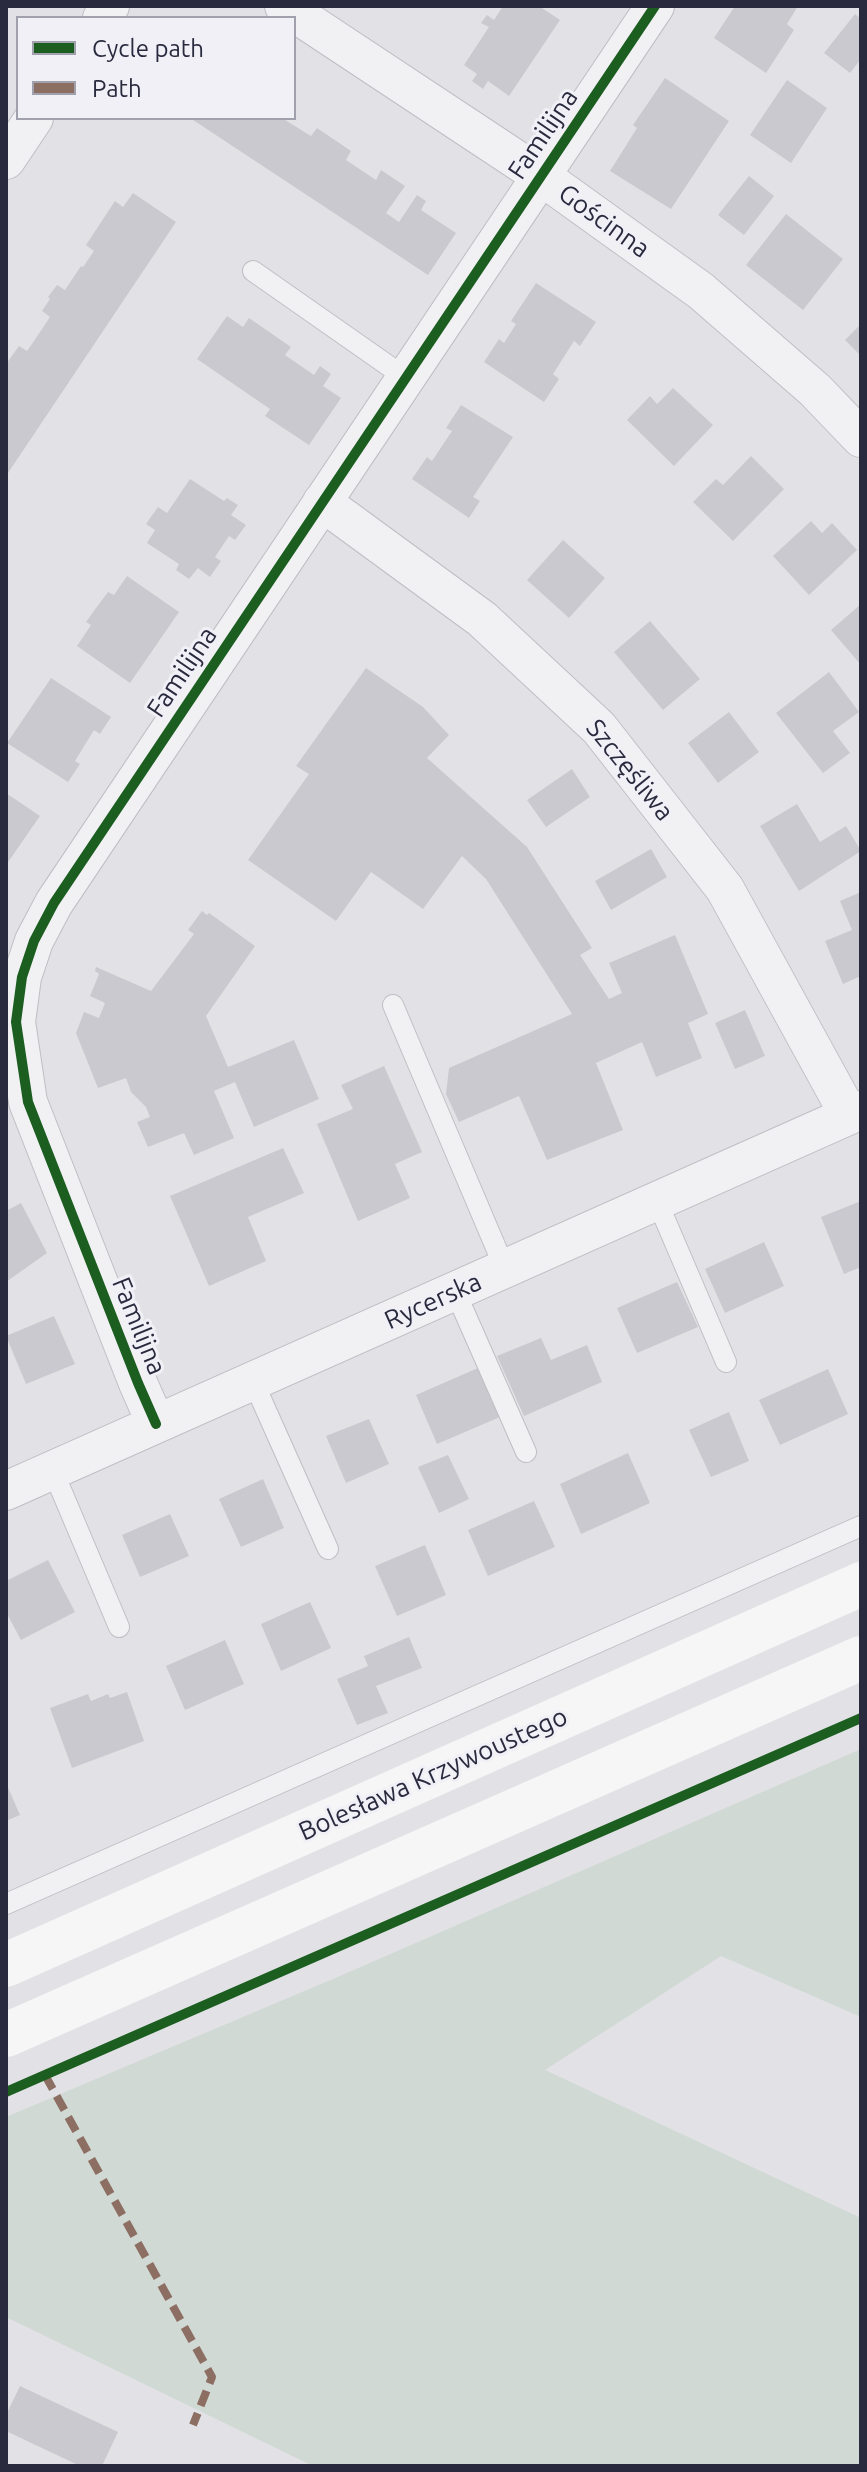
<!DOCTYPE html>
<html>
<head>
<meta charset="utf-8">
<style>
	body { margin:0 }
	#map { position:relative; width:867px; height:2472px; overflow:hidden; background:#e2e2e6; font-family:Ubuntu,sans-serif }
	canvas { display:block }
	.frame { position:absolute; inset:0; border:8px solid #2a2a3f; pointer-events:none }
	.legend { position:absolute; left:16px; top:16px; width:280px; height:104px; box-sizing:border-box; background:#f0f0f6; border:2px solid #a1a1ad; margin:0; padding:10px 14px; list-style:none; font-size:24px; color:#2a2a3f }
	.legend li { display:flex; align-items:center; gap:16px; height:40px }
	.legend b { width:40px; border:2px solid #a1a1ad }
</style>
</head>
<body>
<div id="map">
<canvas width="867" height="2472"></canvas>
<div class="frame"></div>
<ul class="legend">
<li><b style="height:10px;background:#1b5e20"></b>Cycle path</li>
<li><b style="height:10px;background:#8d6e63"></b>Path</li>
</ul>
</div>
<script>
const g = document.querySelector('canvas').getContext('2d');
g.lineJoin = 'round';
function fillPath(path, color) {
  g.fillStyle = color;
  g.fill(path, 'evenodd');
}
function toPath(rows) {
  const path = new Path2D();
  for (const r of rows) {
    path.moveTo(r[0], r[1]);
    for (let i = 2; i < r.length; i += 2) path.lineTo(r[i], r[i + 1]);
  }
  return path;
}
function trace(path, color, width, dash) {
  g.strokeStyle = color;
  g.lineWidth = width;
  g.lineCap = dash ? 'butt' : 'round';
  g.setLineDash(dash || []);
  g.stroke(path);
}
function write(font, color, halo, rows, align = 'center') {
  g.font = font + ' Ubuntu,sans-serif';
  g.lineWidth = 6;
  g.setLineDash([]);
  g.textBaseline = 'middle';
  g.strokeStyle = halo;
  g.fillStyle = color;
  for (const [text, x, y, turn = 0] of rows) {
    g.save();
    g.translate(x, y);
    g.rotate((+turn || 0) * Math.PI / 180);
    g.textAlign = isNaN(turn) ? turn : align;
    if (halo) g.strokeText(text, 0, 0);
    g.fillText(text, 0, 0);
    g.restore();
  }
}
fillPath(toPath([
	[861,1749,861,2017,721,1956,545,2070,861,2218,861,2466,313,2466,6,2317,6,2117,340,1976]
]), '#d0d9d3');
fillPath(toPath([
	[503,6,539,6,560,20,509,96,488,81,483,89,472,81,477,74,464,65,489,27,481,23,487,15,494,20],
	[735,6,798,6,787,24,794,30,766,73,714,38],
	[855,14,861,19,861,59,850,73,824,53],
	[665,78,729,121,671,209,610,171,637,128,633,125],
	[787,80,827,108,791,163,750,135],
	[190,118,282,118,311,136,317,128,351,151,346,160,376,180,381,170,405,186,386,213,399,222,417,195,426,201,421,210,456,233,428,275],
	[749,176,774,196,744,235,718,215],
	[133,193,176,222,6,476,6,364,19,346,27,351,34,341,50,317,42,311,50,299,48,297,57,285,65,290,81,266,83,267,94,251,86,245,115,201,123,207],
	[786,214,843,259,803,310,746,265],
	[536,283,596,322,580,346,574,341,553,374,559,379,544,402,484,362,499,339,504,343,516,324,511,321],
	[227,316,243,327,249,318,291,347,285,355,314,375,320,366,331,374,323,386,341,398,309,445,265,416,270,409,197,359],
	[861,324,861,356,845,340],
	[673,388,713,425,674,466,627,420,650,396,657,404],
	[461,405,513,437,473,497,480,501,469,518,412,479,427,457,432,461,452,431,446,428],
	[751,456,784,489,733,541,693,502,716,479,723,485],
	[190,479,224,501,227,498,238,505,231,515,246,525,235,540,229,536,215,557,221,561,210,577,198,568,189,579,176,570,179,564,147,543,155,530,146,524,158,507,167,513],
	[811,521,822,533,832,523,857,550,809,595,773,556],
	[563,540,605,578,569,618,527,580],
	[127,576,179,612,130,683,77,646,91,625,86,622,96,608,108,592,114,595],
	[861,604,861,665,831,630],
	[650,621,700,679,663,710,614,652],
	[366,668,423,707,449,735,427,758,527,847,592,948,580,955,609,999,622,993,609,963,675,935,708,1014,688,1023,702,1058,656,1077,642,1042,596,1063,623,1130,547,1160,519,1096,459,1122,446,1094,449,1068,572,1014,486,879,462,856,423,909,371,872,336,921,248,860,309,774,296,766],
	[829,672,859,712,833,731,850,753,823,773,776,713],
	[51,678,111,717,100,734,94,730,75,761,80,764,68,782,7,743],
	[729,712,759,752,718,783,688,743],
	[572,769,590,797,546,827,527,800],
	[6,793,40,816,6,865],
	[797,804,820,842,846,826,861,851,799,891,760,826],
	[651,849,667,877,611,910,595,881],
	[861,892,861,976,843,984,825,941,852,930,840,901],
	[202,911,207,915,209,913,255,946,206,1016,228,1067,294,1040,319,1099,254,1127,235,1082,214,1091,234,1138,194,1155,184,1133,148,1147,137,1122,150,1117,146,1107,131,1092,126,1078,98,1088,76,1033,84,1012,99,1018,105,1003,90,996,99,974,95,971,96,967,151,991,194,934,188,930],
	[745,1010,765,1056,735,1069,715,1023],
	[384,1066,422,1152,395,1164,410,1198,358,1221,317,1124,353,1109,341,1085],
	[283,1148,304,1193,248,1217,266,1261,209,1286,170,1196],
	[861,1201,861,1267,844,1274,821,1217],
	[21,1203,47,1253,6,1282,6,1211],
	[764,1242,784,1286,725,1313,705,1269],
	[677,1282,698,1327,637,1353,617,1308],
	[54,1316,75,1364,26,1384,6,1336],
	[541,1338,551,1360,587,1345,602,1382,524,1416,497,1356],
	[478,1368,500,1417,437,1444,416,1395],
	[828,1369,848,1414,780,1445,759,1400],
	[729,1412,749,1461,711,1477,689,1430],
	[369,1419,389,1464,346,1483,326,1436],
	[628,1453,650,1503,581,1534,560,1484],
	[448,1455,469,1499,439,1513,418,1467],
	[263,1479,284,1528,241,1547,219,1499],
	[534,1501,555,1547,488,1576,468,1530],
	[170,1514,189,1556,140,1577,122,1535],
	[425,1545,446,1595,397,1616,375,1566],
	[48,1560,75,1612,21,1640,6,1612,6,1581],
	[310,1602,331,1648,281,1671,261,1624],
	[409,1637,422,1668,376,1686,388,1713,357,1725,337,1679,368,1666,364,1656],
	[225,1640,244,1684,185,1710,166,1666],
	[127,1692,144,1741,72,1768,50,1708,88,1694,91,1701,108,1694,110,1698],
	[6,1783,20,1815,6,1821],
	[20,2386,118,2432,102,2466,80,2466,6,2431,6,2415]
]), '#c9c9cf');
const lane = toPath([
	[253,271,406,378],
	[393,1005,505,1269],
	[657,1201,726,1362],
	[455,1291,526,1452],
	[253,1381,328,1549],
	[53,1471,119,1627],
	[6,1904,861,1526]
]);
const street = toPath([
	[284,6,541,176,701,291,815,390,861,438],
	[102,18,110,6],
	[6,160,34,118],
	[322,502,482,619,599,728,725,889,849,1115],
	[156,1424,138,1383,28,1102,16,1022,22,977,34,941,54,903,655,6],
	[6,1491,861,1110]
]);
trace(lane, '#bfbfc3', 22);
trace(street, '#bfbfc3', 40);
trace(lane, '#f1f1f4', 20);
trace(street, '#f1f1f4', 38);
trace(toPath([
	[6,1965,861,1584],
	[6,2035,861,1658]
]), '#f6f6f6', 44);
trace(toPath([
	[45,2075,212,2377,193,2425]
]), '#8d6e63', 8, [16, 8]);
trace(toPath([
	[156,1424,138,1383,28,1102,16,1022,22,977,34,941,54,903,655,6],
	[6,2092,861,1718]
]), '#1b5e20', 10);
write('26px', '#2a2a3f', '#f0f0f6', [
	["Familijna",543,134,-56],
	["Gościnna",604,221,36],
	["Familijna",182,672,-56],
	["Szczęśliwa",630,770,51],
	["Rycerska",433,1301,-24],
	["Familijna",139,1326,68],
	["Bolesława Krzywoustego",433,1774,-24]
]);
</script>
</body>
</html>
